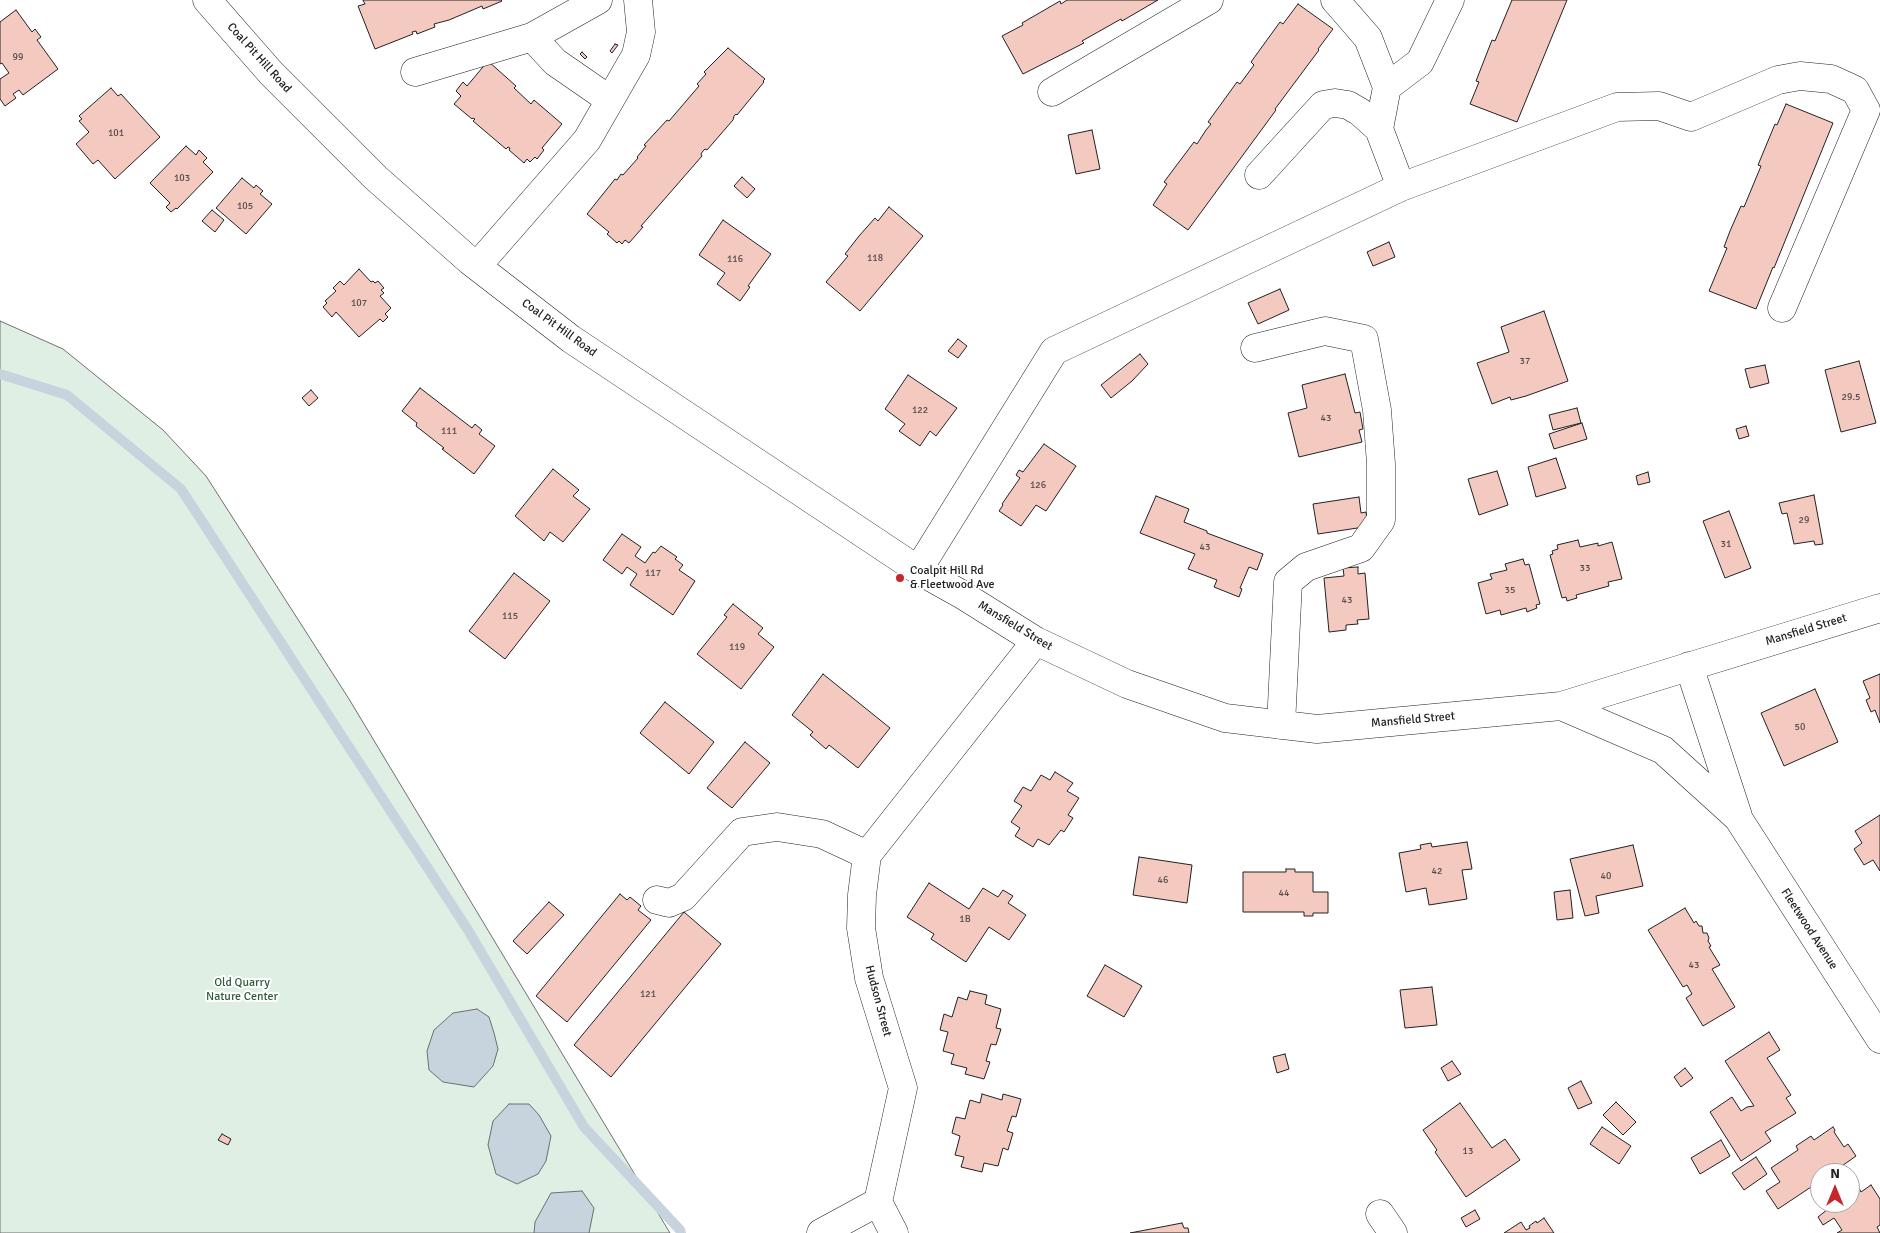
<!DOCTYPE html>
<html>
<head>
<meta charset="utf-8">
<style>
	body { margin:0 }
	#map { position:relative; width:1880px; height:1233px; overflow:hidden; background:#fff; font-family:Signika,sans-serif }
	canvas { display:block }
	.north { position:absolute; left:1810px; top:1163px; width:50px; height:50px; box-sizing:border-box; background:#fff; border:1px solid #a7a7a7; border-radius:50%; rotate:0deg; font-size:14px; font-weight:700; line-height:20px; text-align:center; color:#222 }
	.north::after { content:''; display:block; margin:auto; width:18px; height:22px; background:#c62828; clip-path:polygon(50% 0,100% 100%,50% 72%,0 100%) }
</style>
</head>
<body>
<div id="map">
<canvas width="1880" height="1233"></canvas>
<div class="north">N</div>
</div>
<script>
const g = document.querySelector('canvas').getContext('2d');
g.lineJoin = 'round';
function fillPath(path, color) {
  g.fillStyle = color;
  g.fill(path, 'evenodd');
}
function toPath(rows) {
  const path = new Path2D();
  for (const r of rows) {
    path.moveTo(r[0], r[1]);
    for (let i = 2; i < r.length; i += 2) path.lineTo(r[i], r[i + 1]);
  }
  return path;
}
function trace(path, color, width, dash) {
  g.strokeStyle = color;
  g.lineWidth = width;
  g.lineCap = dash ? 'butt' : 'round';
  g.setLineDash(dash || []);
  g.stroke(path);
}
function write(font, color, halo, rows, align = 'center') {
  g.font = font + ' Signika,sans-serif';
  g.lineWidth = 4;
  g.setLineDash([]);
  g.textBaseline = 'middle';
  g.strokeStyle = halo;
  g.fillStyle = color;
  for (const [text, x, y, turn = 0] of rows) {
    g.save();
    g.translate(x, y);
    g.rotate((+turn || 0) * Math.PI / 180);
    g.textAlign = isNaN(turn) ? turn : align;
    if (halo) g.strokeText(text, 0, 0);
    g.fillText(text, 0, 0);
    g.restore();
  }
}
const green = toPath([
	[0,321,63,349,163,430,206,476,349,699,670,1233,0,1233,0,321]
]);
fillPath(green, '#e0efe3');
trace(green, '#6f6f6f', 1);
const water = toPath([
	[477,1009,489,1017,494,1033,498,1049,493,1066,474,1087,443,1082,429,1070,427,1051,434,1030,453,1013,477,1009],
	[509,1104,529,1104,539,1115,551,1136,546,1161,538,1174,517,1184,496,1174,488,1145,493,1121,509,1104],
	[582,1191,594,1208,589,1233,534,1233,535,1222,551,1193,582,1191]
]);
fillPath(water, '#c7d3dd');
trace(water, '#6f6f6f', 1);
trace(toPath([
	[0,374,67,395,181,489,468,930,584,1127,680,1230,681,1233]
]), '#c7d3dd', 10);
const building = toPath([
	[363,0,501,0,502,1,483,9,482,6,449,20,434,24,435,27,417,34,416,31,412,32,413,34,375,49,358,6,365,4,363,0],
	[1067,0,1158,0,1122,21,1121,19,1082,41,1084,43,1023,74,1002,36,1023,25,1022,23,1060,1,1061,4,1067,0],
	[1512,0,1567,0,1517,122,1470,104,1479,82,1476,81,1492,40,1495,41,1512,0],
	[1298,4,1333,29,1318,49,1319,50,1275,109,1276,110,1188,230,1153,205,1167,184,1164,182,1194,142,1197,144,1206,130,1211,124,1208,122,1237,82,1240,84,1254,65,1251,62,1280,22,1283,24,1298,4],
	[16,10,32,32,35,29,41,37,37,40,58,69,23,95,19,90,13,94,16,98,5,106,0,99,0,79,9,73,2,63,0,64,0,22,16,10],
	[615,44,618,45,612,53,610,51,615,44],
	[728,48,765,79,763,81,764,82,737,115,736,114,734,116,733,120,707,150,705,149,703,151,701,154,702,156,641,226,643,227,629,243,625,240,622,244,619,241,617,243,607,234,609,232,587,214,615,179,617,180,621,174,623,175,638,158,637,157,646,146,644,145,667,120,669,121,699,86,697,84,706,74,704,72,728,48],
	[582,52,587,57,585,59,580,54,582,52],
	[488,61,516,86,514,88,531,104,534,100,562,124,542,148,544,150,537,159,535,157,530,162,527,159,524,163,509,150,510,148,508,147,506,149,473,121,475,119,473,118,472,119,454,104,461,96,456,91,463,82,467,86,488,61],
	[111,88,118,96,121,94,160,137,115,179,98,160,93,164,76,144,89,132,79,121,82,119,79,116,111,88],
	[1786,104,1833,123,1774,268,1773,267,1756,309,1709,291,1727,248,1724,247,1730,231,1741,206,1744,207,1761,166,1758,165,1775,124,1777,125,1786,104],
	[1092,130,1100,169,1076,174,1068,135,1092,130],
	[186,146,196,155,199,150,207,158,203,162,213,172,177,209,176,208,171,212,166,207,170,203,150,183,186,146],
	[742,177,755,189,747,198,734,186,742,177],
	[242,178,254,188,256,185,263,191,260,194,272,204,246,234,216,208,242,178],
	[889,207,923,236,860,311,826,282,848,256,845,254,859,236,875,218,878,221,889,207],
	[212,210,224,220,215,232,202,221,212,210],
	[723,220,771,254,748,286,750,287,740,301,717,284,725,273,699,255,723,220],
	[1389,242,1395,257,1373,266,1367,252,1389,242],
	[359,269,371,282,373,281,375,283,378,281,384,288,381,290,384,293,380,296,391,308,385,314,388,317,383,322,380,319,359,337,336,312,332,317,323,307,327,303,325,301,336,291,333,288,340,281,344,285,359,269],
	[1280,289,1289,310,1258,324,1248,303,1280,289],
	[1544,311,1568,381,1526,396,1511,400,1510,397,1492,404,1477,363,1509,352,1501,327,1544,311],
	[958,339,967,346,958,358,948,351,958,339],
	[1140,354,1148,364,1132,381,1111,398,1101,385,1140,354],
	[1859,361,1876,423,1841,432,1825,370,1859,361],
	[1765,365,1769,383,1750,388,1745,369,1765,365],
	[1345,374,1355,413,1360,412,1363,429,1359,430,1362,442,1299,457,1288,413,1307,408,1302,385,1345,374],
	[908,375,957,408,936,436,930,431,920,446,899,431,905,424,885,409,908,375],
	[420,388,472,428,475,424,482,430,479,434,495,446,474,474,442,449,444,448,416,426,417,423,402,411,420,388],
	[311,390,318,398,309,406,302,398,311,390],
	[1577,408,1581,423,1553,430,1549,415,1577,408],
	[1582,423,1587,439,1554,449,1549,434,1582,423],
	[1746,426,1749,436,1739,439,1736,429,1746,426],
	[1044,444,1076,466,1046,511,1036,505,1021,526,999,511,1003,505,1002,504,1020,478,1016,475,1019,470,1023,472,1044,444],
	[1556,458,1566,488,1536,497,1528,467,1556,458],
	[553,469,579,490,573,496,590,509,563,542,550,532,544,541,515,516,553,469],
	[1497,471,1508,505,1479,515,1468,479,1497,471],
	[1648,472,1650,482,1638,485,1636,476,1648,472],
	[1814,495,1823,544,1815,545,1814,541,1794,544,1787,513,1782,514,1779,503,1814,495],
	[1156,496,1189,509,1184,522,1207,531,1207,533,1263,554,1257,570,1249,567,1240,588,1242,589,1239,597,1214,587,1217,580,1188,569,1195,554,1140,533,1156,496],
	[1359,497,1361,513,1366,512,1367,520,1363,521,1364,527,1318,534,1313,504,1359,497],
	[1729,511,1751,568,1725,578,1703,521,1729,511],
	[622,534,641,547,635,556,645,563,653,552,655,553,661,546,677,557,675,559,683,565,679,570,695,581,673,615,630,585,637,574,627,567,622,574,603,560,622,534],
	[1578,540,1580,547,1598,543,1598,546,1612,542,1622,579,1608,582,1609,586,1576,595,1577,598,1567,601,1566,597,1562,598,1550,555,1553,554,1552,551,1558,549,1557,545,1578,540],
	[1523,559,1525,565,1529,564,1540,604,1536,605,1537,608,1527,612,1526,608,1501,615,1500,610,1486,614,1478,583,1492,579,1490,574,1507,570,1505,564,1523,559],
	[1358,567,1358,574,1365,573,1369,619,1357,620,1358,624,1346,625,1346,630,1329,632,1324,578,1344,576,1343,568,1358,567],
	[514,573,550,601,505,659,469,631,514,573],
	[733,604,763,628,758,634,774,647,741,689,697,654,727,617,724,615,733,604],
	[823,674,890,728,858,768,829,745,826,749,810,735,813,732,792,715,823,674],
	[1880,674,1880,723,1875,710,1871,712,1866,700,1870,698,1863,681,1880,674],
	[1815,689,1838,742,1784,766,1761,713,1815,689],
	[665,702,714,742,689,774,640,733,665,702],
	[745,742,770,763,732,808,707,788,745,742],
	[1055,772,1073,783,1067,791,1079,798,1068,815,1073,818,1064,832,1061,830,1049,845,1038,839,1033,847,1015,836,1020,828,1011,822,1022,806,1014,801,1023,787,1031,791,1041,775,1050,780,1055,772],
	[1880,815,1880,871,1873,860,1864,865,1854,849,1862,843,1855,831,1880,815],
	[1467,842,1472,869,1462,870,1467,899,1429,905,1426,888,1406,892,1399,853,1421,849,1420,845,1431,843,1432,847,1467,842],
	[1633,845,1643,886,1596,896,1599,913,1585,916,1570,859,1633,845],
	[1139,857,1192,865,1187,903,1133,895,1139,857],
	[1286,869,1295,869,1295,872,1313,872,1313,892,1328,892,1328,913,1313,913,1313,916,1304,916,1304,912,1243,912,1243,872,1286,872,1286,869],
	[929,883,969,909,983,888,998,897,1003,890,1013,896,1008,903,1026,915,1009,940,989,927,966,962,931,939,934,934,907,917,929,883],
	[1570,890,1573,918,1557,920,1554,892,1570,890],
	[620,894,627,900,630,897,641,906,638,910,651,920,567,1022,536,996,620,894],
	[549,902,564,915,527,954,513,941,549,902],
	[1685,908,1694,923,1696,921,1699,926,1702,926,1703,933,1707,933,1709,938,1708,941,1711,946,1709,947,1720,965,1712,969,1735,1007,1703,1026,1686,998,1692,994,1687,985,1683,987,1648,930,1685,908],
	[684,912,721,944,611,1077,574,1045,684,912],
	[1105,965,1142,986,1124,1017,1087,996,1105,965],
	[1432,987,1437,1025,1405,1028,1400,990,1432,987],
	[970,991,987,995,985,1004,1001,1009,996,1028,1001,1029,996,1045,991,1044,986,1061,990,1062,984,1079,965,1074,967,1068,951,1064,954,1054,943,1051,948,1032,940,1030,944,1014,952,1017,958,997,967,1000,970,991],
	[1769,1032,1780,1050,1767,1058,1791,1095,1786,1098,1796,1113,1765,1132,1771,1141,1741,1161,1710,1112,1732,1097,1741,1111,1747,1107,1754,1106,1725,1061,1769,1032],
	[1285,1054,1289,1069,1277,1073,1273,1057,1285,1054],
	[1452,1061,1461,1074,1448,1081,1441,1068,1452,1061],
	[1685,1068,1693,1078,1681,1087,1674,1077,1685,1068],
	[1581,1081,1592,1103,1578,1109,1568,1088,1581,1081],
	[982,1094,1002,1100,1003,1094,1021,1099,1016,1117,1012,1116,1007,1131,1013,1133,1008,1150,1003,1148,998,1166,984,1163,982,1172,961,1167,964,1157,955,1155,960,1136,952,1133,956,1117,965,1119,970,1100,980,1103,982,1094],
	[1616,1102,1636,1122,1623,1135,1603,1115,1616,1102],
	[1460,1103,1492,1148,1505,1139,1520,1160,1466,1197,1435,1152,1437,1150,1423,1130,1460,1103],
	[1602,1127,1631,1146,1619,1164,1590,1144,1602,1127],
	[1833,1127,1835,1130,1834,1132,1844,1147,1848,1144,1856,1156,1832,1173,1820,1173,1820,1181,1778,1209,1766,1191,1780,1182,1771,1168,1798,1150,1796,1146,1811,1136,1814,1140,1833,1127],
	[222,1134,231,1139,228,1145,218,1140,222,1134],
	[1721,1140,1730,1156,1700,1174,1691,1158,1721,1140],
	[1756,1157,1767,1174,1744,1190,1732,1173,1756,1157],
	[1871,1185,1880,1199,1880,1225,1877,1227,1880,1233,1837,1233,1842,1230,1834,1218,1823,1225,1818,1217,1828,1209,1837,1203,1850,1203,1850,1194,1859,1188,1861,1192,1871,1185],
	[1475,1210,1480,1219,1466,1227,1461,1218,1475,1210],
	[1544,1218,1554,1233,1504,1233,1521,1222,1526,1230,1530,1228,1529,1226,1536,1221,1537,1223,1544,1218],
	[1182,1223,1184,1228,1188,1228,1189,1233,1130,1233,1182,1223]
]);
fillPath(building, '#f3c9c0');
trace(building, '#222', 1);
const minor = toPath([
	[207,0,271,73,376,178,470,261,571,339,918,570,961,594,1036,641,1127,684,1225,718,1317,729,1561,706,1880,608],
	[1335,0,1368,38,1387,87,1379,129,1401,187],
	[532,37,555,62,610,100],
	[415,72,532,37,598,0],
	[1387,87,1420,62,1450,0],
	[1052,92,1209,0],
	[1259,175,1323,105,1335,103,1348,105,1360,112,1379,129],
	[477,266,587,140,636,55,641,32,638,0],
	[1255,348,1325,331,1364,339,1377,410,1381,464,1381,520,1361,548,1306,567,1288,582,1281,725],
	[918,570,1054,351,1401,187,1617,107,1659,106,1691,117,1778,80,1800,76,1831,79,1855,90,1866,110,1782,308],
	[1689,666,1738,816],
	[1561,706,1663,750,1738,818,1880,1039],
	[657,900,669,903,683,897,742,832,777,827,822,834,867,855],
	[1380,1214,1393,1233],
	[821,1233,878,1202],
	[894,1233,878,1202,903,1088,869,978,861,928,862,895,867,855,1036,641]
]);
trace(minor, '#222', 29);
trace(minor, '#fff', 28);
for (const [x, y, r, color] of [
	[900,578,5,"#c62828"]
]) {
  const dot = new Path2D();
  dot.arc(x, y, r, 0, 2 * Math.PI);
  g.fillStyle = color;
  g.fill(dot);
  trace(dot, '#fff', 2);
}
write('10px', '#564c4a', null, [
	["99",18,57],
	["101",116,133],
	["103",182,178],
	["105",245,206],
	["118",875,258],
	["116",735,259],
	["107",359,303],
	["37",1525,361],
	["29.5",1851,397],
	["122",920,410],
	["43",1326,418],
	["111",449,431],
	["126",1038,485],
	["29",1804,520],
	["31",1726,544],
	["43",1205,547],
	["33",1585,568],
	["117",653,573],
	["35",1510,590],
	["43",1347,600],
	["115",510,616],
	["119",737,647],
	["50",1800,727],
	["42",1437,871],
	["40",1606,876],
	["46",1163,880],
	["44",1284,893],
	["1B",965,919],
	["43",1694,965],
	["121",648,994],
	["13",1468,1151]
]);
write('12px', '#222', '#fff', [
	["Coal Pit Hill Road",259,58,48],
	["Coal Pit Hill Road",559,328,36],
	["Mansfield Street",1015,626,31],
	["Mansfield Street",1806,630,-17],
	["Mansfield Street",1413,720,-5],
	["Fleetwood Avenue",1809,929,57],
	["Hudson Street",878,1001,75]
]);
write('12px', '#222', '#fff', [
	["Coalpit Hill Rd",910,571],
	["& Fleetwood Ave",910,585]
], 'left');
write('12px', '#2f5e38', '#fff', [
	["Old Quarry",242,983],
	["Nature Center",242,997]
]);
</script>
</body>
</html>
